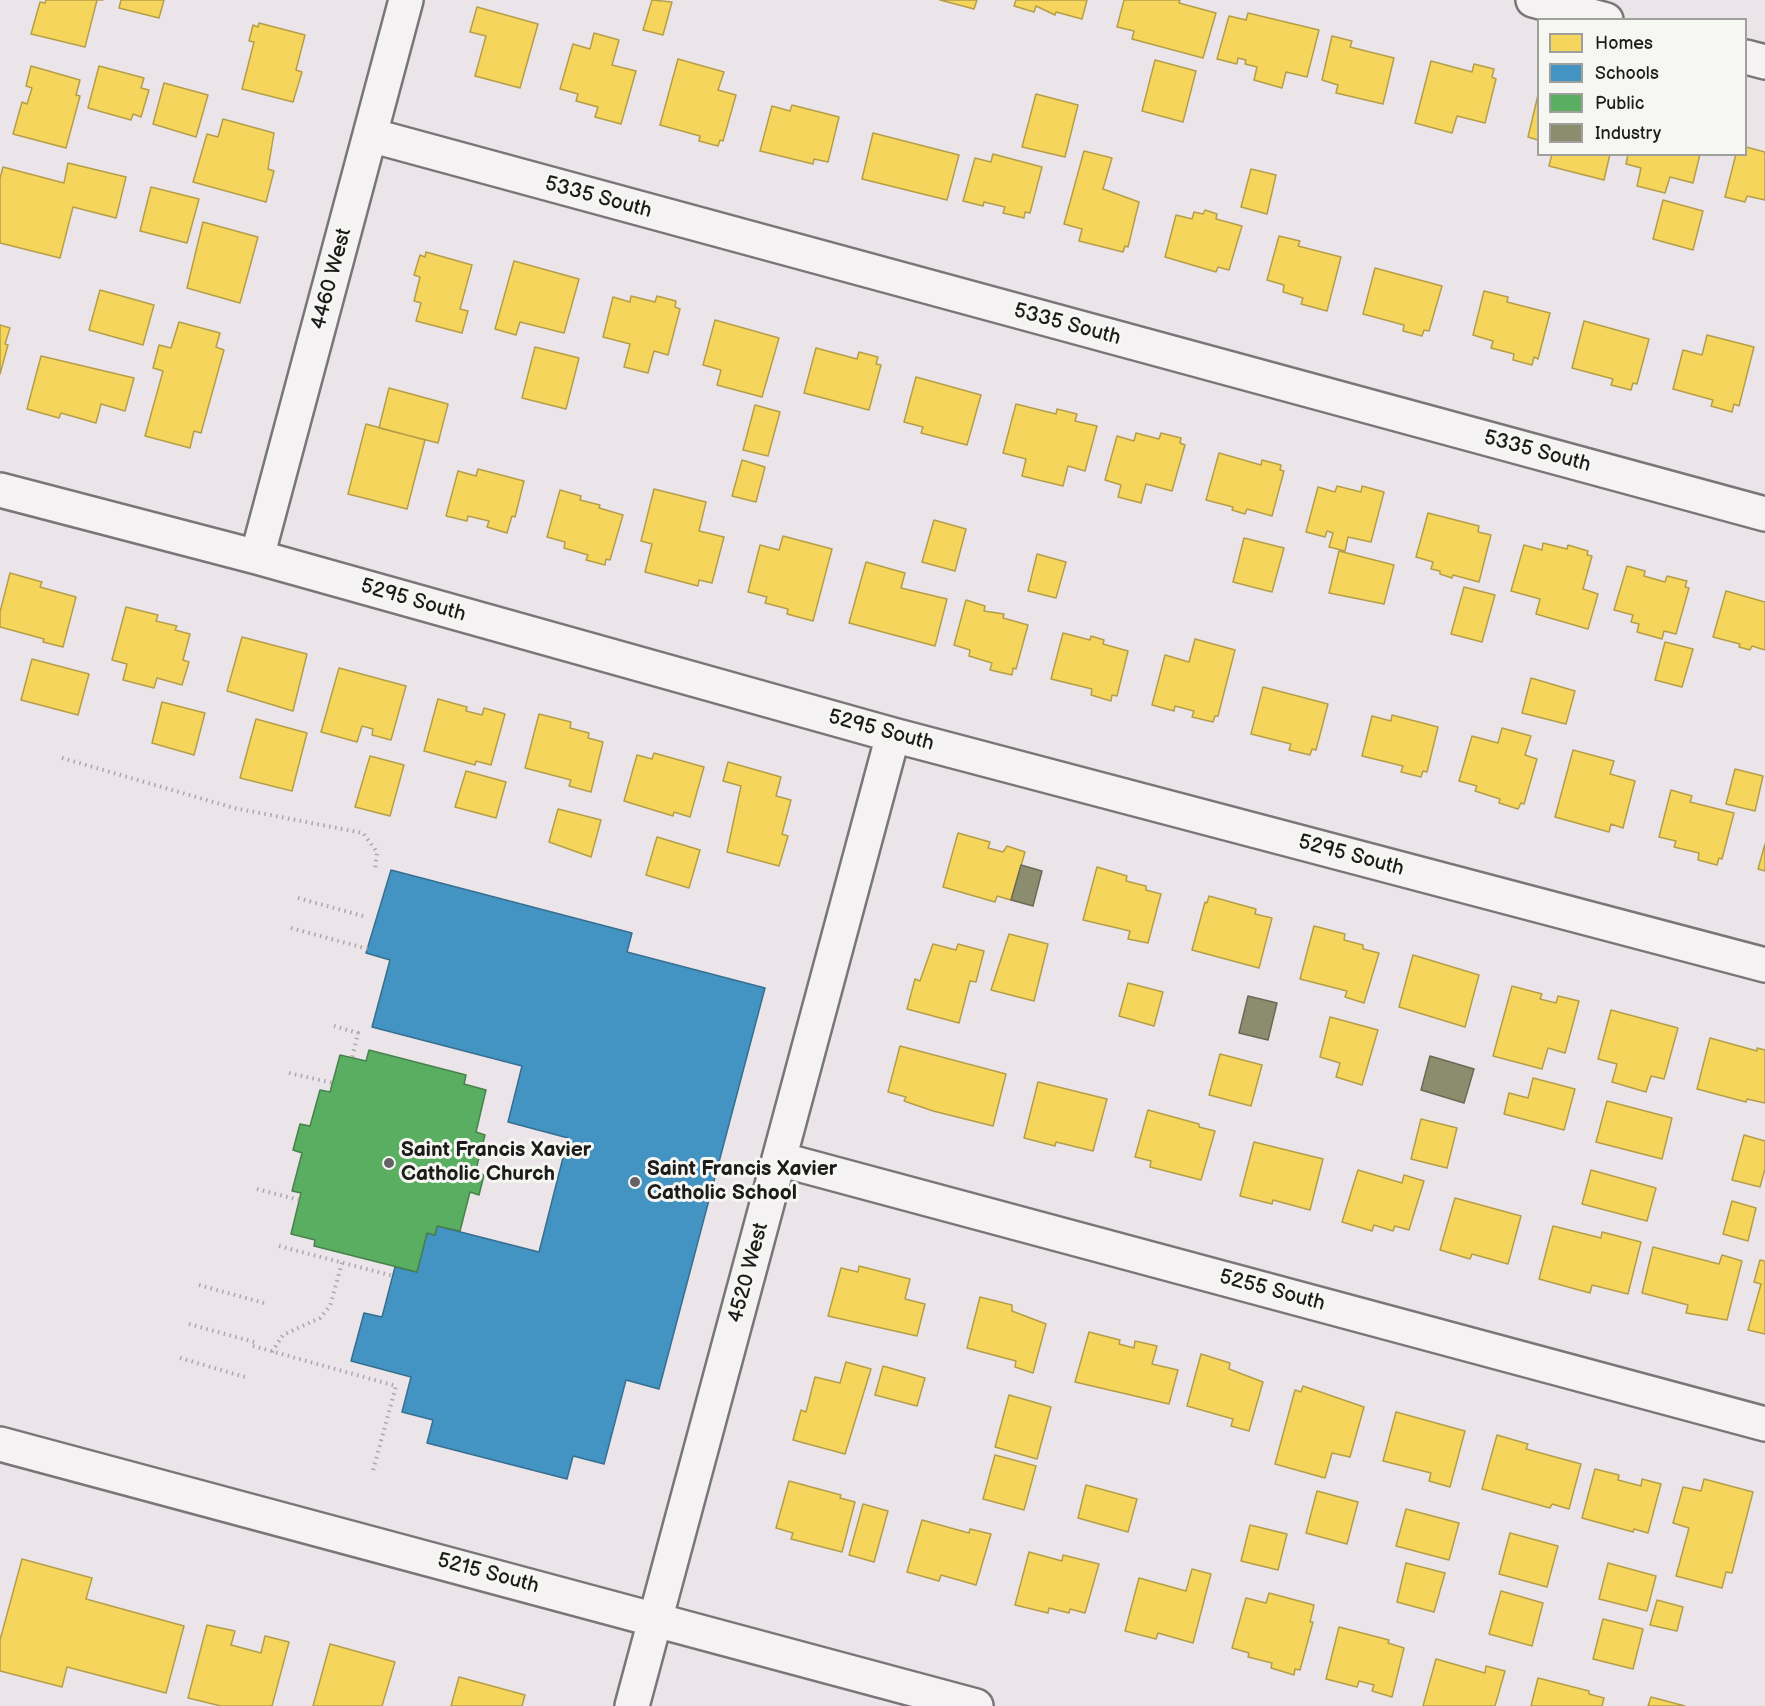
<!DOCTYPE html>
<html>
<head>
<meta charset="utf-8">
<style>
	body { margin:0 }
	#map { position:relative; width:1765px; height:1706px; overflow:hidden; background:#ebe4e9; font-family:"Balsamiq Sans",sans-serif }
	canvas { display:block }
	.legend { position:absolute; left:1537px; top:18px; width:210px; height:138px; box-sizing:border-box; background:#f6f6f2; border:2px solid #9f9f9c; margin:0; padding:8px 10px; list-style:none; font-size:18px; color:#1c1c1c }
	.legend li { display:flex; align-items:center; gap:12px; height:30px }
	.legend b { width:30px; border:2px solid #9f9f9c }
</style>
</head>
<body>
<div id="map">
<canvas width="1765" height="1706"></canvas>
<ul class="legend">
<li><b style="height:16px;background:#f6d55c"></b>Homes</li>
<li><b style="height:16px;background:#4393c3"></b>Schools</li>
<li><b style="height:16px;background:#5aae61"></b>Public</li>
<li><b style="height:16px;background:#8c8c6e"></b>Industry</li>
</ul>
</div>
<script>
const g = document.querySelector('canvas').getContext('2d');
g.lineJoin = 'round';
function fillPath(path, color) {
  g.fillStyle = color;
  g.fill(path, 'evenodd');
}
function toPath(rows) {
  const path = new Path2D();
  for (const r of rows) {
    path.moveTo(r[0], r[1]);
    for (let i = 2; i < r.length; i += 2) path.lineTo(r[i], r[i + 1]);
  }
  return path;
}
function trace(path, color, width, dash) {
  g.strokeStyle = color;
  g.lineWidth = width;
  g.lineCap = dash ? 'butt' : 'round';
  g.setLineDash(dash || []);
  g.stroke(path);
}
function write(font, color, halo, rows, align = 'center') {
  g.font = font + ' "Balsamiq Sans",sans-serif';
  g.lineWidth = 6;
  g.setLineDash([]);
  g.textBaseline = 'middle';
  g.strokeStyle = halo;
  g.fillStyle = color;
  for (const [text, x, y, turn = 0] of rows) {
    g.save();
    g.translate(x, y);
    g.rotate((+turn || 0) * Math.PI / 180);
    g.textAlign = isNaN(turn) ? turn : align;
    if (halo) g.strokeText(text, 0, 0);
    g.fillText(text, 0, 0);
    g.restore();
  }
}
const homes = toPath([
	[46,0,103,0,97,0,85,47,31,34,40,2,45,3,46,0],
	[121,0,164,0,159,18,119,8,121,0],
	[652,0,672,2,663,35,643,30,652,0],
	[940,0,977,0,974,9,940,0],
	[1016,0,1087,0,1082,19,1056,12,1055,15,1036,6,1034,12,1014,6,1016,0],
	[1124,0,1180,0,1179,3,1216,13,1203,58,1132,39,1134,31,1117,27,1124,0],
	[477,7,538,24,520,88,475,76,486,36,470,32,477,7],
	[1248,13,1319,30,1307,77,1286,72,1282,88,1254,80,1257,67,1245,64,1246,60,1238,58,1237,64,1217,59,1229,16,1246,20,1248,13],
	[259,23,305,35,296,70,302,72,293,102,242,89,254,42,249,41,253,25,258,27,259,23],
	[594,33,619,40,612,65,636,71,621,124,595,117,598,107,576,101,578,94,560,89,573,44,590,49,594,33],
	[1332,36,1352,41,1350,47,1394,58,1383,104,1336,93,1338,85,1322,80,1332,36],
	[678,59,724,72,718,90,736,95,723,141,720,140,718,146,699,141,700,136,660,125,678,59],
	[1155,60,1196,71,1183,122,1142,111,1155,60],
	[1431,61,1472,72,1474,64,1494,69,1492,77,1496,79,1485,123,1457,116,1452,133,1415,123,1431,61],
	[31,66,80,80,76,95,80,96,66,148,13,134,22,102,27,104,32,88,26,86,31,66],
	[99,66,144,78,141,88,149,90,141,117,133,114,131,120,88,108,99,66],
	[164,83,208,95,196,137,153,124,164,83],
	[1036,94,1078,105,1065,157,1022,147,1036,94],
	[1538,95,1538,140,1528,137,1538,95],
	[792,105,839,117,828,162,814,159,813,164,760,151,772,106,790,111,792,105],
	[223,119,274,133,268,169,274,171,266,202,193,182,207,134,218,137,223,119],
	[873,133,959,155,947,200,862,179,873,133],
	[1746,147,1765,152,1765,200,1747,196,1745,202,1725,197,1736,154,1746,154,1746,147],
	[1084,151,1112,158,1103,189,1139,202,1128,247,1125,246,1123,252,1079,241,1082,229,1064,224,1084,151],
	[993,154,1042,167,1030,213,1025,212,1024,218,1003,213,1005,207,984,202,983,206,963,201,975,158,991,162,993,154],
	[1552,154,1610,154,1604,180,1549,166,1552,154],
	[1628,154,1700,154,1693,183,1670,177,1665,193,1637,186,1641,168,1626,164,1628,154],
	[68,163,126,177,116,218,73,207,60,258,0,243,0,178,3,167,64,183,68,163],
	[1251,169,1276,175,1267,214,1241,207,1251,169],
	[151,187,199,199,187,243,140,231,151,187],
	[1663,200,1703,211,1693,250,1653,239,1663,200],
	[1205,210,1217,214,1216,219,1242,226,1229,270,1218,267,1216,272,1165,257,1176,215,1192,219,1194,212,1203,214,1205,210],
	[203,222,258,237,240,303,187,288,203,222],
	[1279,236,1300,241,1298,246,1341,257,1327,311,1301,304,1303,298,1283,292,1284,285,1267,280,1279,236],
	[426,252,472,265,460,309,468,311,462,333,416,321,421,303,414,301,420,277,414,275,420,255,425,257,426,252],
	[514,261,579,279,564,333,520,322,516,335,495,329,514,261],
	[1375,268,1442,286,1429,331,1424,330,1422,336,1403,331,1404,325,1363,314,1375,268],
	[100,290,154,305,143,345,89,330,100,290],
	[1484,291,1508,297,1507,302,1550,313,1538,359,1534,357,1532,365,1513,360,1514,354,1491,348,1493,341,1473,335,1484,291],
	[631,296,655,302,657,296,676,301,675,307,680,309,668,355,654,351,648,373,624,367,630,344,603,337,613,297,630,302,631,296],
	[715,320,779,338,762,397,717,385,721,370,703,365,715,320],
	[1584,321,1649,339,1637,384,1633,383,1631,390,1611,385,1613,379,1572,368,1584,321],
	[179,322,220,333,216,347,224,350,201,433,194,431,190,448,145,436,163,371,153,368,159,345,171,348,179,322],
	[0,325,10,328,5,344,8,345,0,374,0,325],
	[1707,335,1754,347,1739,406,1734,404,1732,412,1711,406,1713,400,1673,389,1683,350,1702,355,1707,335],
	[535,347,579,358,566,409,522,398,535,347],
	[816,348,857,359,859,352,878,357,876,364,881,365,869,410,804,393,816,348],
	[41,356,134,378,125,411,101,404,96,423,61,413,59,418,27,409,41,356],
	[916,377,981,395,967,445,921,433,923,427,904,422,916,377],
	[389,388,448,404,438,443,379,428,389,388],
	[1016,404,1056,414,1057,409,1077,414,1075,421,1097,426,1085,471,1068,466,1063,486,1022,476,1026,459,1003,453,1016,404],
	[755,405,780,412,768,456,743,450,755,405],
	[366,424,425,440,407,509,348,494,366,424],
	[1136,433,1159,439,1161,433,1181,438,1180,443,1185,445,1172,491,1146,484,1141,503,1118,497,1121,485,1105,480,1117,436,1134,441,1136,433],
	[1219,453,1261,465,1262,460,1281,465,1280,470,1284,471,1272,516,1247,509,1245,514,1232,510,1233,507,1206,500,1219,453],
	[742,460,765,467,756,502,732,496,742,460],
	[478,469,524,481,515,517,512,516,507,533,487,527,489,521,468,516,467,521,446,516,458,471,476,476,478,469],
	[1337,486,1361,492,1362,486,1384,492,1371,542,1348,537,1345,551,1329,547,1333,533,1327,531,1325,537,1306,532,1318,487,1335,492,1337,486],
	[654,489,706,502,699,531,724,537,712,583,699,580,698,586,645,572,652,544,641,541,654,489],
	[560,490,581,496,580,500,600,505,599,508,623,515,610,560,606,559,605,565,586,560,588,555,564,548,565,542,547,537,560,490],
	[1428,513,1479,526,1478,532,1491,535,1479,582,1453,575,1452,578,1440,574,1440,571,1431,569,1433,562,1416,557,1428,513],
	[934,520,966,529,955,571,922,562,934,520],
	[783,536,832,549,813,621,787,614,788,609,765,603,767,597,748,592,760,545,779,550,783,536],
	[1244,538,1284,548,1272,592,1233,582,1244,538],
	[1543,543,1567,549,1568,545,1588,551,1587,555,1592,556,1583,589,1598,594,1588,629,1536,614,1540,599,1511,591,1524,545,1542,550,1543,543],
	[1339,551,1394,565,1384,604,1329,593,1339,551],
	[1037,554,1066,562,1056,598,1028,591,1037,554],
	[866,562,905,573,901,588,947,599,935,646,849,623,866,562],
	[1627,566,1645,571,1644,576,1665,582,1667,576,1687,581,1685,587,1689,588,1676,634,1664,631,1662,639,1637,632,1639,624,1631,622,1633,615,1614,610,1627,566],
	[10,573,42,582,40,587,76,597,63,647,43,642,44,639,0,627,0,612,10,573],
	[1464,587,1495,595,1482,642,1451,634,1464,587],
	[1726,591,1765,602,1765,650,1752,646,1750,650,1739,647,1740,644,1713,637,1726,591],
	[966,600,985,606,984,611,1004,614,1003,618,1028,625,1016,669,1013,668,1012,675,990,670,992,663,969,656,970,650,954,645,966,600],
	[126,607,158,615,156,621,177,626,175,630,190,634,183,660,189,662,182,685,157,678,154,688,123,680,127,664,112,660,126,607],
	[1063,633,1090,640,1091,636,1104,640,1103,644,1128,651,1117,696,1112,695,1111,701,1091,695,1092,689,1051,679,1063,633],
	[242,637,307,654,293,711,227,691,242,637],
	[1195,639,1235,650,1218,716,1215,716,1213,722,1192,717,1194,711,1175,706,1174,711,1152,705,1165,655,1189,662,1195,639],
	[1665,642,1693,649,1682,687,1655,680,1665,642],
	[32,659,89,674,78,715,21,700,32,659],
	[339,668,406,686,391,740,372,735,373,729,362,726,357,742,321,732,339,668],
	[1531,678,1575,691,1566,724,1522,713,1531,678],
	[1263,687,1328,704,1316,750,1312,749,1310,755,1289,750,1291,744,1251,734,1263,687],
	[438,699,467,707,466,711,482,715,484,708,505,714,491,765,476,761,475,765,424,751,438,699],
	[162,702,205,713,194,755,152,743,162,702],
	[539,714,571,722,570,728,589,733,588,738,603,742,591,792,569,786,571,780,525,768,539,714],
	[1392,715,1438,727,1427,772,1423,771,1421,777,1401,772,1403,766,1362,756,1372,716,1391,721,1392,715],
	[256,719,307,733,292,791,240,778,256,719],
	[1502,728,1531,736,1525,755,1537,759,1524,804,1521,803,1518,809,1499,803,1500,799,1475,791,1477,786,1459,781,1472,736,1498,743,1502,728],
	[1573,750,1614,761,1610,774,1635,781,1623,828,1611,824,1609,832,1555,817,1573,750],
	[654,753,704,767,690,817,674,812,673,816,624,801,637,755,652,759,654,753],
	[370,756,404,765,390,816,355,807,370,756],
	[728,762,781,777,776,796,791,800,782,834,788,836,779,866,727,852,741,786,723,781,728,762],
	[1735,769,1763,776,1755,811,1726,804,1735,769],
	[466,771,506,782,496,818,455,807,466,771],
	[1671,790,1692,796,1690,802,1734,813,1722,859,1719,858,1717,865,1698,860,1699,853,1674,847,1676,841,1659,837,1671,790],
	[558,809,601,820,591,857,549,842,558,809],
	[958,833,990,842,988,848,1003,852,1007,846,1025,852,1011,900,997,896,995,902,943,887,958,833],
	[657,837,700,850,689,888,646,875,657,837],
	[1765,844,1765,871,1758,869,1765,844],
	[1097,867,1127,876,1126,881,1146,886,1146,890,1161,894,1148,943,1128,939,1130,931,1083,920,1097,867],
	[1209,896,1256,909,1255,914,1272,918,1259,968,1192,950,1205,902,1207,903,1209,896],
	[1314,926,1345,934,1344,940,1363,945,1363,949,1379,953,1364,1003,1345,997,1347,991,1300,979,1314,926],
	[1009,934,1048,944,1034,1001,991,990,1009,934],
	[933,944,956,950,958,944,984,951,976,982,970,981,959,1023,907,1009,915,979,920,981,933,944],
	[1413,955,1479,975,1465,1027,1399,1007,1413,955],
	[1128,983,1163,992,1154,1026,1119,1016,1128,983],
	[1512,986,1542,994,1540,999,1556,1003,1558,996,1579,1001,1565,1053,1548,1048,1542,1069,1493,1056,1512,986],
	[1611,1010,1678,1028,1664,1079,1651,1076,1646,1092,1612,1082,1617,1064,1598,1059,1611,1010],
	[1330,1017,1378,1030,1362,1085,1336,1077,1340,1063,1320,1057,1330,1017],
	[1710,1038,1757,1051,1757,1048,1765,1050,1765,1103,1747,1099,1746,1102,1697,1089,1710,1038],
	[900,1046,1006,1074,993,1126,933,1111,904,1101,906,1097,888,1092,900,1046],
	[1220,1054,1262,1065,1251,1106,1209,1095,1220,1054],
	[1533,1078,1575,1089,1564,1130,1504,1114,1509,1093,1528,1098,1533,1078],
	[1038,1082,1107,1099,1093,1151,1056,1142,1055,1146,1024,1138,1038,1082],
	[1607,1101,1672,1118,1662,1159,1596,1142,1607,1101],
	[1148,1110,1199,1124,1199,1127,1215,1131,1201,1180,1150,1167,1151,1161,1135,1157,1148,1110],
	[1421,1119,1457,1128,1447,1168,1411,1159,1421,1119],
	[1744,1135,1765,1141,1765,1169,1760,1187,1732,1180,1744,1135],
	[1254,1142,1323,1159,1310,1210,1273,1200,1272,1204,1240,1196,1254,1142],
	[1358,1170,1402,1183,1404,1175,1424,1181,1409,1230,1395,1226,1393,1231,1374,1225,1372,1231,1342,1222,1358,1170],
	[1591,1170,1656,1188,1647,1221,1582,1204,1591,1170],
	[1455,1198,1521,1216,1508,1264,1472,1254,1470,1259,1440,1250,1455,1198],
	[1732,1201,1756,1208,1748,1241,1723,1234,1732,1201],
	[1553,1226,1601,1238,1602,1232,1641,1242,1628,1294,1592,1285,1590,1293,1539,1279,1553,1226],
	[1653,1247,1719,1264,1722,1255,1742,1261,1727,1320,1686,1313,1688,1305,1642,1293,1653,1247],
	[1760,1260,1765,1261,1765,1334,1748,1330,1761,1284,1754,1282,1760,1260],
	[859,1266,910,1279,905,1299,925,1304,917,1336,828,1316,841,1268,858,1272,859,1266],
	[980,1297,1012,1305,1012,1311,1046,1324,1033,1373,1015,1367,1016,1361,967,1348,980,1297],
	[1089,1332,1120,1340,1119,1344,1134,1348,1135,1341,1157,1346,1152,1364,1178,1370,1169,1404,1075,1382,1089,1332],
	[1201,1354,1230,1363,1229,1369,1263,1382,1249,1431,1231,1426,1233,1419,1187,1406,1201,1354],
	[846,1362,871,1369,845,1454,793,1440,801,1410,806,1412,815,1377,840,1383,846,1362],
	[883,1366,925,1378,917,1406,875,1395,883,1366],
	[1303,1386,1364,1407,1350,1457,1332,1453,1325,1478,1275,1464,1295,1390,1301,1392,1303,1386],
	[1009,1395,1051,1407,1037,1459,995,1447,1009,1395],
	[1396,1412,1465,1431,1450,1487,1429,1481,1431,1473,1383,1461,1396,1412],
	[1497,1435,1528,1444,1526,1449,1581,1464,1569,1509,1552,1504,1550,1508,1482,1489,1497,1435],
	[995,1455,1036,1466,1024,1510,983,1499,995,1455],
	[1595,1469,1619,1475,1618,1480,1641,1486,1642,1479,1661,1484,1648,1533,1634,1529,1633,1532,1582,1518,1595,1469],
	[1704,1479,1753,1492,1732,1573,1726,1572,1722,1588,1676,1576,1689,1528,1673,1523,1683,1487,1701,1491,1704,1479],
	[789,1481,841,1495,840,1498,855,1502,842,1552,791,1539,793,1533,776,1528,789,1481],
	[1086,1485,1137,1499,1128,1532,1078,1518,1086,1485],
	[1317,1491,1358,1502,1347,1544,1306,1533,1317,1491],
	[863,1504,888,1511,874,1562,849,1555,863,1504],
	[1406,1509,1459,1523,1449,1560,1396,1546,1406,1509],
	[922,1520,969,1533,970,1529,991,1534,976,1585,941,1575,939,1581,907,1572,922,1520],
	[1250,1525,1287,1534,1278,1570,1241,1561,1250,1525],
	[1510,1533,1558,1546,1547,1587,1499,1574,1510,1533],
	[1029,1552,1062,1561,1063,1555,1099,1564,1085,1613,1070,1609,1069,1613,1049,1608,1048,1613,1015,1605,1029,1552],
	[22,1559,92,1578,86,1599,184,1626,166,1693,67,1667,62,1687,0,1671,0,1640,22,1559],
	[1406,1563,1445,1573,1434,1612,1397,1602,1406,1563],
	[1608,1563,1656,1576,1647,1611,1599,1599,1608,1563],
	[1192,1569,1211,1574,1193,1643,1158,1633,1156,1639,1125,1631,1139,1578,1186,1591,1192,1569],
	[1501,1591,1543,1603,1532,1646,1489,1634,1501,1591],
	[1269,1593,1314,1605,1310,1622,1313,1622,1300,1670,1295,1669,1294,1675,1271,1668,1272,1663,1248,1657,1249,1653,1232,1648,1246,1598,1266,1603,1269,1593],
	[1657,1600,1683,1607,1677,1631,1650,1625,1657,1600],
	[1603,1619,1643,1629,1633,1669,1593,1659,1603,1619],
	[207,1625,235,1631,231,1645,261,1653,265,1636,289,1642,272,1706,221,1706,188,1698,207,1625],
	[1339,1627,1389,1640,1388,1643,1404,1648,1392,1697,1372,1691,1374,1685,1359,1681,1357,1687,1326,1679,1339,1627],
	[330,1644,395,1662,382,1706,313,1706,330,1644],
	[1436,1659,1485,1673,1486,1666,1505,1671,1495,1706,1423,1706,1436,1659],
	[459,1677,525,1695,522,1706,451,1706,459,1677],
	[1538,1678,1589,1691,1589,1694,1604,1698,1602,1706,1531,1706,1538,1678],
	[1651,1697,1685,1706,1648,1706,1651,1697]
]);
fillPath(homes, '#f6d55c');
trace(homes, '#b59e49', 1.5);
const schools = toPath([
	[391,870,632,933,627,952,765,988,659,1389,626,1380,604,1464,573,1456,567,1479,427,1443,433,1420,402,1412,411,1377,351,1361,364,1313,382,1317,395,1267,417,1272,427,1233,435,1235,437,1226,539,1252,568,1138,508,1122,522,1066,372,1027,390,960,366,953,391,870]
]);
fillPath(schools, '#4393c3');
trace(schools, '#376f91', 1.5);
const public = toPath([
	[369,1050,466,1075,464,1084,486,1090,476,1132,485,1135,475,1173,484,1175,479,1195,470,1192,460,1231,437,1226,435,1235,427,1233,417,1272,314,1246,315,1240,291,1234,301,1193,292,1191,302,1153,293,1150,300,1124,310,1126,320,1090,330,1092,340,1055,366,1061,369,1050]
]);
fillPath(public, '#5aae61');
trace(public, '#47824c', 1.5);
const industry = toPath([
	[1021,865,1042,871,1033,906,1011,900,1021,865],
	[1248,996,1277,1003,1268,1040,1239,1033,1248,996],
	[1430,1056,1474,1069,1464,1103,1421,1090,1430,1056]
]);
fillPath(industry, '#8c8c6e');
trace(industry, '#6a6a55', 1.5);
const minor = toPath([
	[1533,0,1606,20],
	[1746,57,1765,62],
	[370,135,1765,514],
	[0,490,257,557,893,735,1765,965],
	[257,557,406,0],
	[779,1159,1765,1424],
	[632,1706,893,735]
]);
const tertiary = toPath([
	[0,1444,976,1706]
]);
trace(minor, '#797678', 38);
trace(tertiary, '#797678', 38);
trace(toPath([
	[62,758,234,808,363,833,377,852,375,869],
	[298,898,363,916],
	[291,928,368,949],
	[334,1026,358,1033,352,1058],
	[289,1073,333,1083],
	[257,1189,299,1200],
	[279,1246,393,1276],
	[199,1285,264,1303],
	[189,1324,254,1342],
	[253,1346,396,1386,372,1474],
	[272,1352,283,1335,320,1318,330,1306,342,1263],
	[180,1358,245,1377]
]), '#aaa8a8', 4, [1.5, 4.5]);
trace(minor, '#f4f2f2', 33);
trace(tertiary, '#f4f2f2', 33);
for (const [x, y, r, color] of [
	[389,1163,6,"#646264"],
	[635,1182,6,"#646264"]
]) {
  const dot = new Path2D();
  dot.arc(x, y, r, 0, 2 * Math.PI);
  g.fillStyle = color;
  g.fill(dot);
  trace(dot, '#f6f6f2', 2);
}
write('21px', '#1c1c1c', '#f6f6f2', [
	["5335 South",598,198,15],
	["4460 West",332,279,-75],
	["5335 South",1067,325,15],
	["5335 South",1537,452,15],
	["5295 South",413,601,16],
	["5295 South",881,731,15],
	["5295 South",1351,856,15],
	["4520 West",749,1273,-75],
	["5255 South",1272,1291,15],
	["5215 South",488,1574,15]
]);
write('bold 21px', '#1c1c1c', '#f6f6f2', [
	["Saint Francis Xavier",401,1151],
	["Catholic Church",401,1175],
	["Saint Francis Xavier",647,1170],
	["Catholic School",647,1194]
], 'left');
</script>
</body>
</html>
